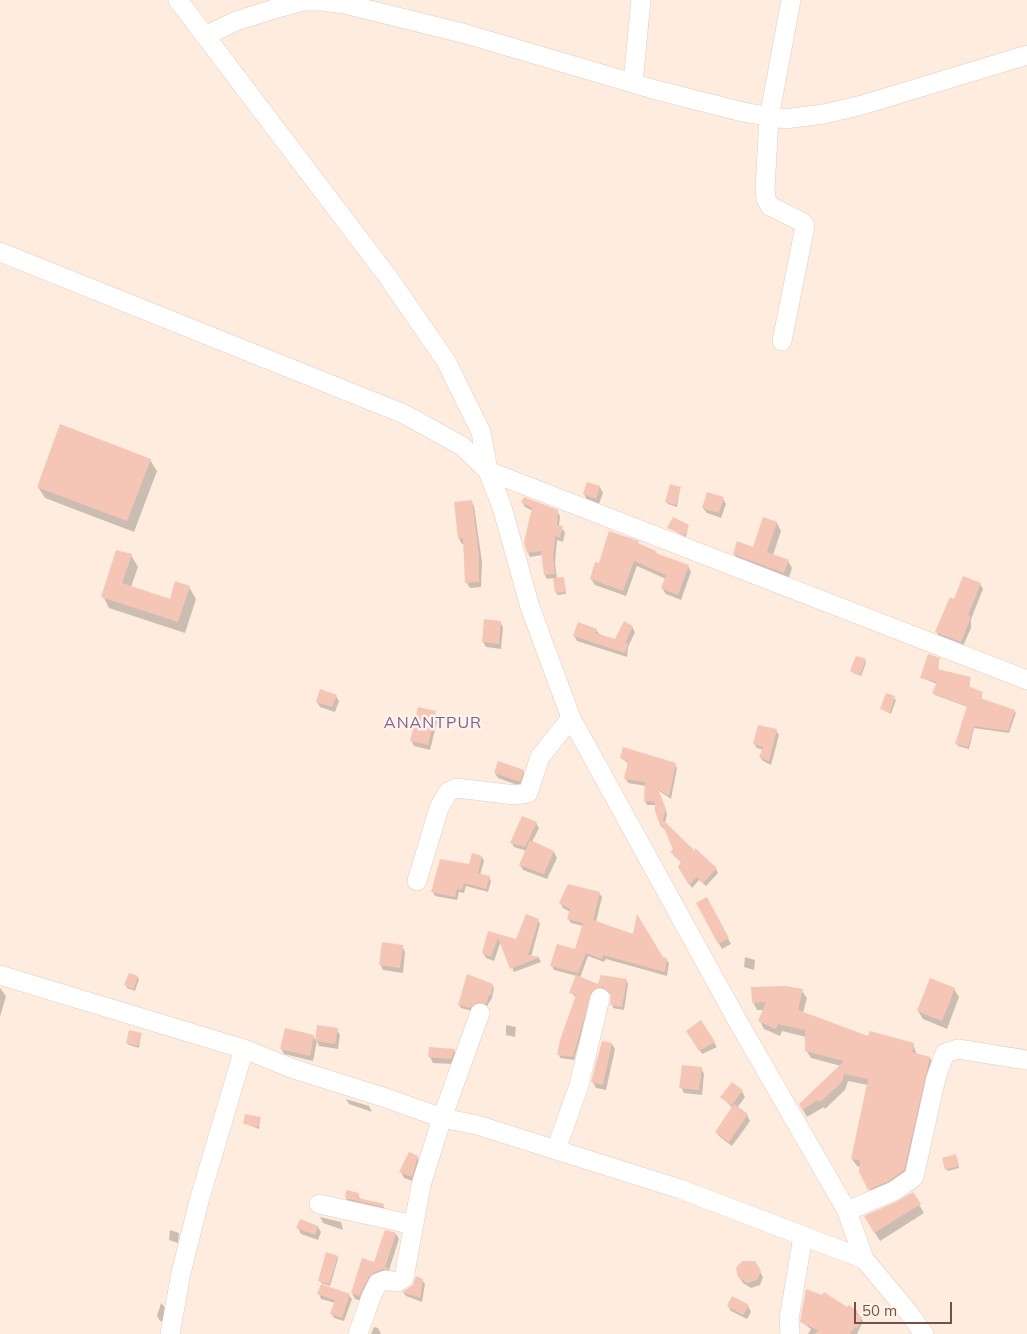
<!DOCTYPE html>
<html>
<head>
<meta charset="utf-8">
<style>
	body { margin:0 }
	#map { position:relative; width:1027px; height:1334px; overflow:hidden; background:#feeddf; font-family:Mulish,sans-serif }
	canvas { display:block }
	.scale { position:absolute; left:854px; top:1302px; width:98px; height:22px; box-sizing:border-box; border:2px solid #755046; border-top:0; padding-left:6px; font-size:15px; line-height:18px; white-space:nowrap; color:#755046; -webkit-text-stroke:4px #fff2e7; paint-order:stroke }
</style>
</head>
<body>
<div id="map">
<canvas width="1027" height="1334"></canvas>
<div class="scale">50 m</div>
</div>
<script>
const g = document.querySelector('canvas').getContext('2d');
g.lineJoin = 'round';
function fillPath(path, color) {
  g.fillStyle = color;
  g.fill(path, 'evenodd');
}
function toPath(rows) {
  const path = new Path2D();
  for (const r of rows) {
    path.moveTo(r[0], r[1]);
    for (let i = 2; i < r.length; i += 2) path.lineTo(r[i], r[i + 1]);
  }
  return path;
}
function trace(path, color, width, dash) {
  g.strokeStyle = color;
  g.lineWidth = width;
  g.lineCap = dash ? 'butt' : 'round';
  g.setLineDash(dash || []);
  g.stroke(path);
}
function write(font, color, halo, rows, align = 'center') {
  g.font = font + ' Mulish,sans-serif';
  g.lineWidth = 5;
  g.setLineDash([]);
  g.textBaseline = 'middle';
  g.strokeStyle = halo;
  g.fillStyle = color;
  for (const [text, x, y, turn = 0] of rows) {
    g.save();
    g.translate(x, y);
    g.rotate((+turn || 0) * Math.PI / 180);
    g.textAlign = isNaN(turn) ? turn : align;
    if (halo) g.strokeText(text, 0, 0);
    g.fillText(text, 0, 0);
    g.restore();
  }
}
fillPath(toPath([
	[150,460,157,471,134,532,45,498,38,487],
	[600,487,603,493,599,504,587,500,584,494],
	[680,488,677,507,668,504,666,502],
	[723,499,726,504,721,518,707,513,703,508],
	[471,501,474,506,482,562,481,587,470,588,466,582,465,544,462,544,459,539],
	[522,502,557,511,560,516,559,526,565,532,563,542,557,540,555,563,557,579,563,578,566,594,557,595,554,578,547,579,545,575,542,555,530,557,528,553,533,511,525,507],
	[763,519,777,523,781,531,773,555,788,561,792,568,788,580,739,561,734,554,753,548],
	[688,526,686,537,669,528],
	[638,542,639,545,656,552,658,556,688,566,691,572,681,600,666,594,662,588,666,579,637,566,626,596,595,585,591,579,599,565],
	[131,555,138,567,131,587,170,600,189,587,196,599,185,633,109,608,103,596],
	[980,584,983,589,971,619,971,628,963,646,939,637,937,632,955,600],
	[500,622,503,627,501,649,486,647,483,642],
	[632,627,635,632,628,647,627,657,577,641,574,636,596,630,599,634,616,641],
	[939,659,938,670,970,679,969,688,982,693,981,700,1014,711,1016,713,1009,733,974,728,969,749,958,746,956,743,968,707,935,695,933,693,937,684,922,678],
	[865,660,866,663,861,676,853,673,852,671],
	[887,695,896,700,891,714,882,709],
	[336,696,339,701,335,712,320,707,317,702],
	[435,713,438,718,430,750,414,746,411,740],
	[776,731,779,735,771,765,763,761,760,757,763,750,757,748,754,744],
	[621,758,675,765,677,768,671,799,658,790,667,814,665,823,696,854,716,869,718,873,706,886,699,880,692,888,679,867,682,863,674,856,674,849,664,826,664,829,662,827,656,805,647,805,645,801,646,786,628,783,626,779,628,763],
	[523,771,526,776,523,787,498,778,495,773],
	[536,823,539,828,532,842,554,852,557,858,547,879,523,870,520,865,527,851,514,847,512,843],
	[482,857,484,861,480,875,489,877,491,881,488,892,466,886,464,893,459,892,457,900,435,896,433,892],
	[599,893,602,897,596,922,666,959,669,963,667,976,606,959,604,962,588,956,580,978,599,985,627,981,628,984,624,1010,613,1008,612,996,606,990,593,994,574,1060,560,1058,559,1054,576,997,571,993,577,976,554,970,552,966,576,950,583,926,571,923,568,918,570,912,563,908,560,903],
	[706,899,731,944,722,949,697,904],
	[538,920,540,924,531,957,539,958,541,962,514,972,501,941,494,961,486,958,483,953,489,933,517,941],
	[402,946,405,952,403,973,383,970,380,964],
	[745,957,755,960,754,970,744,967],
	[137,977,139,979,135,991,127,988,126,985],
	[492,985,494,988,492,998,487,1006,480,1005,472,1011,461,1008,459,1005],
	[0,988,6,996,0,1017],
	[954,989,959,997,947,1029,923,1019,918,1011],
	[802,991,807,998,803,1013,869,1038,913,1044,917,1055,930,1058,934,1065,908,1178,873,1197,860,1167,857,1166,852,1159,868,1085,848,1081,845,1090,825,1109,824,1107,807,1117,800,1105,841,1066,811,1058,806,1050,806,1037,782,1031,780,1036,764,1029,760,1021,764,1010,757,1010,753,1002],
	[701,1022,717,1047,702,1054,688,1031],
	[506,1025,516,1027,515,1037,506,1035],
	[337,1030,340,1035,338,1049,319,1046,317,1041,313,1061,284,1054,281,1048,313,1036,316,1041],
	[141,1034,139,1048,129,1045,127,1043],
	[612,1044,615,1049,606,1090,596,1088,593,1082],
	[454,1050,457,1055,454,1064,433,1063,430,1057],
	[701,1068,704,1074,702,1095,684,1093,681,1087],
	[742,1091,745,1097,737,1108,747,1115,750,1121,732,1146,720,1137,716,1132,733,1109,722,1097],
	[346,1099,369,1106,372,1112,349,1104],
	[260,1119,259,1129,244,1123],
	[417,1157,421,1163,415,1182,404,1178,401,1172],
	[957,1158,959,1168,948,1171,946,1169],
	[912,1193,924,1213,880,1241,870,1225],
	[358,1194,360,1199,383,1205,385,1210,348,1202,346,1198],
	[320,1217,341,1222,343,1230,323,1223],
	[318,1227,321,1232,318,1240,301,1234,298,1228],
	[170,1230,179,1233,178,1243,169,1240],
	[396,1234,399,1239,389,1270,393,1275,362,1301,355,1299,352,1293],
	[337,1257,338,1259,330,1286,321,1283,320,1280],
	[754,1262,763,1277,760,1285,751,1288,743,1283,739,1277],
	[422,1280,425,1284,422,1302,406,1296,403,1292],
	[319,1294,349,1295,352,1299,344,1321,334,1318,332,1314,335,1303,321,1299],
	[161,1303,167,1310,164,1322,160,1321,157,1316],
	[728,1306,748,1306,751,1312,747,1319,731,1311],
	[848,1309,857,1312,863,1321,857,1334,808,1334,811,1329,802,1322],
	[374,1327,378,1328,381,1334,371,1334]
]), '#0003');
fillPath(toPath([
	[60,424,151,459,127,521,37,487],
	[587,482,600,486,596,499,583,494],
	[670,484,681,487,676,505,665,502],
	[707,492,724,497,719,513,702,508],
	[524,497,558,510,557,525,563,526,560,538,555,536,553,558,555,574,544,575,541,551,527,553,524,542,532,508,521,502],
	[472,500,479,556,479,582,465,583,463,538,458,539,454,502],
	[673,517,689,525,685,535,667,528],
	[763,517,777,522,767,552,789,560,784,573,733,554,737,541,753,547],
	[609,531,639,541,638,543,656,551,655,553,689,565,678,595,661,588,666,575,634,561,623,591,590,579,595,562,599,563],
	[116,550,132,554,122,583,170,599,175,581,190,586,178,622,101,597],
	[963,576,981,583,968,615,970,616,969,622,961,642,935,632,950,597,954,599],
	[564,577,566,592,555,593,553,578],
	[484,619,501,621,499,644,482,642],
	[624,621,633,626,625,643,628,643,625,653,573,636,578,622,597,629,595,633,615,639],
	[928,654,940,658,937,669,971,677,968,686,983,692,980,698,1015,710,1008,731,974,726,968,747,955,744,967,706,932,693,937,682,920,678],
	[856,656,866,659,860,675,850,671],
	[320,689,337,695,332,707,316,702],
	[886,693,895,696,890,713,880,709],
	[418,707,436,711,428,745,410,741],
	[758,725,777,729,769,761,759,757,763,747,753,744],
	[623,747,676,763,669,796,658,789,666,809,663,820,695,851,695,848,717,868,703,883,697,877,689,885,678,867,681,862,670,852,673,849,662,824,661,828,655,811,655,802,644,801,645,782,624,779,628,761,620,758],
	[498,761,524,770,520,782,494,773],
	[522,816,537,822,525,847,510,843],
	[530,840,554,851,544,874,519,865],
	[472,853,482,856,478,873,490,876,486,889,464,883,462,890,457,889,455,897,431,892,440,859,469,864],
	[568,884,600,892,593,920,633,934,637,914,663,957,667,958,665,972,603,955,602,959,586,953,578,973,550,966,557,944,575,949,583,923,567,919,570,909,559,903],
	[707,897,729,938,718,944,696,903],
	[526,914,539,919,528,955,540,957,510,969,498,938,491,957,482,953,488,931,516,939],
	[382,942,403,945,400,968,379,965],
	[129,973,138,976,134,989,124,985],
	[467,974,493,984,491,995,489,995,486,1004,478,1002,470,1008,458,1005],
	[576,975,598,984,601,975,627,979,622,1007,610,1005,611,994,603,987,592,991,573,1057,557,1055,560,1040,576,995,569,993],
	[930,978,955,988,942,1021,917,1011],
	[785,986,803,989,798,1010,868,1036,870,1031,914,1043,912,1052,930,1057,904,1170,889,1181,868,1190,859,1172,860,1160,851,1159,868,1079,844,1074,842,1082,820,1102,818,1100,802,1110,799,1104,844,1061,805,1051,805,1030,778,1024,776,1029,758,1021,766,1002,752,1003,751,987],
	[701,1020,715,1042,699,1051,686,1031],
	[317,1025,338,1028,335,1044,315,1041],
	[285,1028,314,1035,310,1056,280,1049],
	[129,1030,142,1033,138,1046,126,1043],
	[602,1041,612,1043,603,1085,591,1082],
	[429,1047,455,1049,451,1059,428,1057],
	[682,1065,702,1067,699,1090,679,1088],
	[732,1082,743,1090,731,1106,720,1097],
	[734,1104,748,1114,729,1142,715,1132],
	[245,1114,261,1117,258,1127,243,1124],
	[409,1152,418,1156,412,1177,399,1172],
	[956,1154,959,1166,945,1170,942,1158],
	[346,1190,359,1193,358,1198,384,1204,383,1207,345,1198],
	[913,1192,921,1204,874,1233,864,1216,898,1201],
	[300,1219,318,1226,315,1235,296,1228],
	[385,1230,396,1233,385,1267,392,1270,383,1269,373,1273,368,1278,359,1296,351,1293,362,1258,374,1262],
	[326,1252,338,1256,329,1284,318,1281],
	[742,1261,755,1261,761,1271,757,1280,747,1283,738,1277,736,1268],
	[416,1276,423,1279,420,1298,402,1292,413,1285],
	[321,1284,350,1294,342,1318,330,1314,335,1300,317,1294],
	[806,1289,822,1295,824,1292,847,1307,849,1305,858,1311,856,1314,862,1317,857,1328,855,1327,850,1334,815,1334,818,1330,800,1322],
	[732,1296,749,1305,743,1315,727,1306]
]), '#f5c5b5');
const minor = toPath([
	[178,0,388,277,446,361,481,432,488,471,502,507,530,607,571,718,737,1020,847,1211,864,1259,909,1313,924,1334],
	[205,36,236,21,281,7,303,1,322,1,345,4,466,34,656,90,743,112,784,119,824,114,862,105,1027,55],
	[633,83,641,0],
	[0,252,404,414,462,446,488,471,1027,680],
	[782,341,805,226,802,222,770,206,766,199,765,189,769,118,791,0],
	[417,881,439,808,448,792,457,788,515,795,528,793,540,757,571,718],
	[0,975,244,1049,291,1068,386,1098,442,1118,477,1125,680,1189,864,1259],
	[556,1150,579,1085,600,998],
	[319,1204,414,1225],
	[847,1211,894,1191,914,1177,936,1078,945,1053,958,1049,1027,1060],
	[170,1334,181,1273,199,1201,244,1049],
	[358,1334,371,1297,378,1283,386,1280,397,1282,404,1278,421,1185,442,1118,480,1013],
	[790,1334,789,1319,803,1236]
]);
trace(minor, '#e4cabe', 20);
trace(minor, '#fff', 19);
g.letterSpacing = '1px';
write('16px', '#7e6099', '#fff2e7', [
	["ANANTPUR",433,723]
]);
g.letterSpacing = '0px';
</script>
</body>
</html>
